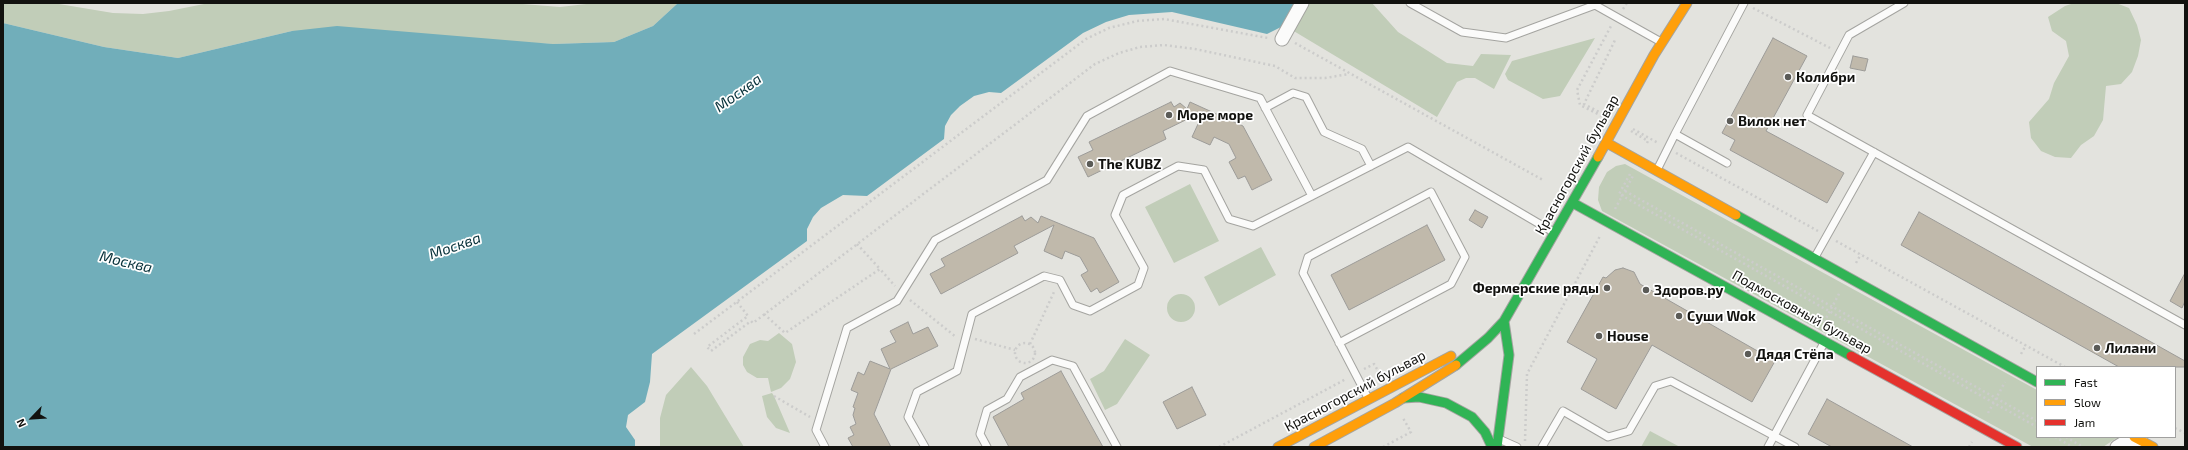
<!DOCTYPE html>
<html>
<head>
<meta charset="utf-8">
<style>
	body { margin:0 }
	#map { position:relative; width:2188px; height:450px; overflow:hidden; background:#e3e3de; font-family:"Exo 2",sans-serif }
	canvas { display:block }
	.frame { position:absolute; inset:0; border:4px solid #12120f; pointer-events:none }
	.legend { position:absolute; left:2036px; top:366px; width:140px; height:72px; box-sizing:border-box; background:#fff; border:1px solid #a0a09f; margin:0; padding:5px 7px; list-style:none; font-size:12px; color:#12120f }
	.legend li { display:flex; align-items:center; gap:8px; height:20px }
	.legend b { width:20px; border:1px solid #a0a09f }
	.north { position:absolute; left:12px; top:398px; width:40px; height:40px; -webkit-text-stroke:3px #fff; paint-order:stroke; rotate:245deg; font-size:11px; font-weight:700; line-height:16px; text-align:center; color:#12120f }
	.north::after { content:''; display:block; margin:auto; width:14px; height:18px; background:#12120f; clip-path:polygon(50% 0,100% 100%,50% 72%,0 100%) }
</style>
</head>
<body>
<div id="map">
<canvas width="2188" height="450"></canvas>
<div class="frame"></div>
<ul class="legend">
<li><b style="height:5px;background:#30b455"></b>Fast</li>
<li><b style="height:5px;background:#ff9f0a"></b>Slow</li>
<li><b style="height:5px;background:#e5322d"></b>Jam</li>
</ul>
<div class="north">N</div>
</div>
<script>
const g = document.querySelector('canvas').getContext('2d');
g.lineJoin = 'round';
function fillPath(path, color) {
  g.fillStyle = color;
  g.fill(path, 'evenodd');
}
function toPath(rows) {
  const path = new Path2D();
  for (const r of rows) {
    if (r.length === 3) {
      path.moveTo(r[0] + r[2], r[1]);
      path.arc(r[0], r[1], r[2], 0, 2 * Math.PI);
      continue;
    }
    path.moveTo(r[0], r[1]);
    for (let i = 2; i < r.length; i += 2) path.lineTo(r[i], r[i + 1]);
  }
  return path;
}
function trace(path, color, width, dash) {
  g.strokeStyle = color;
  g.lineWidth = width;
  g.lineCap = dash ? 'butt' : 'round';
  g.setLineDash(dash || []);
  g.stroke(path);
}
function write(font, color, halo, rows, align = 'center') {
  g.font = font + ' "Exo 2",sans-serif';
  g.lineWidth = 3.5;
  g.setLineDash([]);
  g.textBaseline = 'middle';
  g.strokeStyle = halo;
  g.fillStyle = color;
  for (const [text, x, y, turn = 0] of rows) {
    g.save();
    g.translate(x, y);
    g.rotate((+turn || 0) * Math.PI / 180);
    g.textAlign = isNaN(turn) ? turn : align;
    if (halo) g.strokeText(text, 0, 0);
    g.fillText(text, 0, 0);
    g.restore();
  }
}
fillPath(toPath([
	[3,3,53,3,113,13,143,14,169,11,209,3,510,3,560,7,595,3,678,3,653,26,614,42,553,44,292,31,178,58,104,47,3,23],
	[1307,3,1372,3,1398,32,1447,63,1473,66,1481,54,1511,55,1494,89,1475,78,1466,78,1457,82,1437,117,1292,30],
	[2074,3,2116,3,2129,8,2137,25,2141,40,2138,56,2132,72,2121,84,2106,86,2103,120,2094,136,2081,145,2071,158,2055,157,2041,151,2031,138,2029,122,2049,99,2054,83,2069,56,2066,41,2052,31,2048,17,2065,6],
	[1595,38,1560,96,1543,99,1508,80,1505,74,1512,61],
	[1625,164,2037,390,2037,437,2122,437,2115,439,2103,447,2033,447,1602,211,1598,200,1599,187,1607,172,1616,166],
	[1190,184,1219,241,1174,263,1145,207],
	[1261,247,1276,275,1219,306,1204,277],
	[1181,308,14],
	[779,333,792,344,796,362,790,379,781,388,771,392,768,378,757,378,747,372,743,365,743,357,750,344,760,340,768,341],
	[1125,339,1150,355,1117,404,1105,410,1090,379,1104,371],
	[691,367,707,386,744,447,660,447,660,418,666,395],
	[772,393,774,396,790,433,776,428,767,417,762,396],
	[1650,431,1680,447,1641,447]
]), '#c1cdb8');
fillPath(toPath([
	[678,3,1295,3,1281,27,1267,34,1172,12,1129,15,1106,22,1083,33,1001,93,989,92,974,96,960,106,951,115,945,126,944,139,867,196,843,195,821,208,813,217,807,229,807,241,652,354,650,382,645,402,628,415,626,427,635,440,635,447,3,447,3,23,104,47,178,58,292,31,337,26,553,44,614,42,653,26]
]), '#71aeba');
const building = toPath([
	[1773,38,1807,56,1766,131,1844,173,1827,203,1730,150,1735,140,1722,133,1773,38],
	[1853,56,1868,59,1865,71,1850,68,1853,56],
	[1171,102,1174,107,1180,103,1187,109,1190,102,1243,126,1272,180,1252,190,1245,176,1238,179,1229,162,1236,158,1229,144,1214,137,1210,145,1192,137,1204,111,1163,131,1166,139,1088,177,1078,157,1093,150,1089,142,1171,102],
	[1475,210,1488,217,1482,228,1469,220,1475,210],
	[1919,212,2185,361,2185,367,2119,367,1901,245,1919,212],
	[1022,216,1025,221,1031,217,1038,223,1041,216,1094,238,1119,282,1100,293,1097,288,1091,292,1081,275,1088,271,1080,257,1065,251,1062,259,1044,251,1054,225,1014,246,1018,253,941,294,930,274,945,266,941,259,1022,216],
	[1427,225,1445,260,1349,310,1331,275,1427,225],
	[1623,268,1634,272,1640,284,1775,361,1752,402,1652,345,1616,409,1581,389,1597,359,1567,342,1603,277,1606,278,1615,270,1623,268],
	[2185,273,2185,301,2182,308,2170,301,2185,273],
	[908,322,913,334,928,327,938,346,891,369,874,414,891,447,853,447,848,438,854,435,850,427,856,424,853,415,855,408,853,407,858,393,851,390,858,372,864,375,870,361,890,369,881,349,896,342,890,331,908,322],
	[1061,371,1103,447,1009,447,993,417,1024,399,1021,393,1061,371],
	[1192,387,1206,415,1177,429,1163,402,1192,387],
	[1827,399,1913,447,1832,447,1808,434,1827,399]
]);
fillPath(building, '#c0b9ab');
trace(building, '#9c9b98', 1);
const lane = toPath([
	[1410,3,1462,32,1506,38,1595,5],
	[1596,3,1595,5,1661,42],
	[1904,3,1849,35,1807,115,2185,325],
	[1265,108,1293,93,1306,97,1324,132,1362,149,1371,166],
	[1727,163,1675,134,1744,3],
	[1657,170,1675,134],
	[1815,257,1874,152],
	[1339,343,1451,284,1465,257,1431,192,1308,257,1303,273,1368,398],
	[1499,439,1517,447],
	[825,447,816,430,847,328,897,301,935,240,1047,180,1087,116,1170,71,1260,98,1312,196],
	[925,447,908,417,917,392,957,371,972,314,1044,276,1060,280,1073,305,1090,311,1138,285,1144,268,1115,215,1123,195,1178,166,1204,170,1229,219,1253,226,1408,147,1555,233],
	[987,447,980,434,987,410,1007,399,1020,377,1052,360,1073,366,1117,447],
	[1542,447,1563,411,1608,437,1629,431,1655,386,1671,381,1795,447],
	[1768,447,1825,341]
]);
const street = toPath([
	[1282,39,1302,3],
	[2117,447,2122,444,2140,440]
]);
const fast = toPath([
	[1573,203,1851,356],
	[1736,215,2037,382],
	[1456,365,1488,338,1504,321,1598,157],
	[1403,398,1419,397,1446,403,1472,417,1485,432,1492,447],
	[1497,447,1509,355,1504,321]
]);
const slow = toPath([
	[1607,143,1736,215],
	[1598,157,1654,55,1687,3],
	[2134,437,2153,447],
	[1278,447,1451,356],
	[1314,447,1395,403,1456,365]
]);
const jam = toPath([
	[1851,356,2017,447]
]);
trace(lane, '#a4a4a0', 9);
trace(street, '#a4a4a0', 15);
trace(fast, '#a4a4a0', 11);
trace(slow, '#a4a4a0', 11);
trace(jam, '#a4a4a0', 11);
trace(toPath([
	[1753,8,1830,48],
	[1623,9,1627,3],
	[1295,43,1543,180],
	[1603,114,1584,104,1616,38],
	[1602,116,1580,105,1577,90,1611,26],
	[1633,129,1658,143],
	[1631,131,1648,141,1646,145],
	[1676,153,1818,231],
	[1630,174,1619,194,2037,427],
	[1625,191,2037,421],
	[1615,209,1633,176],
	[1836,241,2065,367],
	[857,244,880,269],
	[1856,263,1861,254],
	[910,300,956,337],
	[737,302,748,316,707,347,711,351,751,321,753,323,1095,64,1119,53,1140,47,1164,45,1195,49,1275,66,1295,78,1325,78,1349,74],
	[764,314,785,333,880,269,895,286],
	[1824,322,1840,292],
	[694,334,1086,39,1109,28,1137,21,1164,19,1268,38],
	[975,339,1015,350],
	[1025,353,10],
	[1030,344,1054,292],
	[2021,354,2026,345],
	[1364,369,1374,364,1380,374],
	[774,396,810,417],
	[1988,413,2005,382],
	[2175,428,2185,433],
	[2055,437,2073,447],
	[2066,437,2083,447],
	[1525,441,1527,374,1600,236],
	[1219,447,1346,379],
	[1383,447,1411,432,1403,418],
	[1969,447,1972,442]
]), '#cccccb', 2.5, [2, 3]);
trace(lane, '#fbfbfa', 7);
trace(street, '#fbfbfa', 13);
trace(fast, '#30b455', 9);
trace(slow, '#ff9f0a', 9);
trace(jam, '#e5322d', 9);
for (const [x, y, r, color] of [
	[1788,77,4,"#5b5b57"],
	[1169,115,4,"#5b5b57"],
	[1730,121,4,"#5b5b57"],
	[1090,164,4,"#5b5b57"],
	[1607,288,4,"#5b5b57"],
	[1646,290,4,"#5b5b57"],
	[1679,316,4,"#5b5b57"],
	[1599,336,4,"#5b5b57"],
	[2097,348,4,"#5b5b57"],
	[1748,354,4,"#5b5b57"]
]) {
  const dot = new Path2D();
  dot.arc(x, y, r, 0, 2 * Math.PI);
  g.fillStyle = color;
  g.fill(dot);
  trace(dot, '#fff', 1.5);
}
write('bold 14px', '#12120f', '#fff', [
	["Колибри",1796,77],
	["Море море",1177,115],
	["Вилок нет",1738,121],
	["The KUBZ",1098,164],
	["Фермерские ряды",1599,288,"right"],
	["Здоров.ру",1654,290],
	["Суши Wok",1687,316],
	["House",1607,336],
	["Лилани",2105,348],
	["Дядя Стёпа",1756,354]
], 'left');
write('14px', '#12120f', '#fff', [
	["Красногорский бульвар",1577,165,-61],
	["Подмосковный бульвар",1802,312,29],
	["Красногорский бульвар",1355,391,-28]
]);
write('italic 15px', '#07313a', '#fff', [
	["Москва",738,93,-36],
	["Москва",455,246,-19],
	["Москва",126,262,13]
]);
</script>
</body>
</html>
